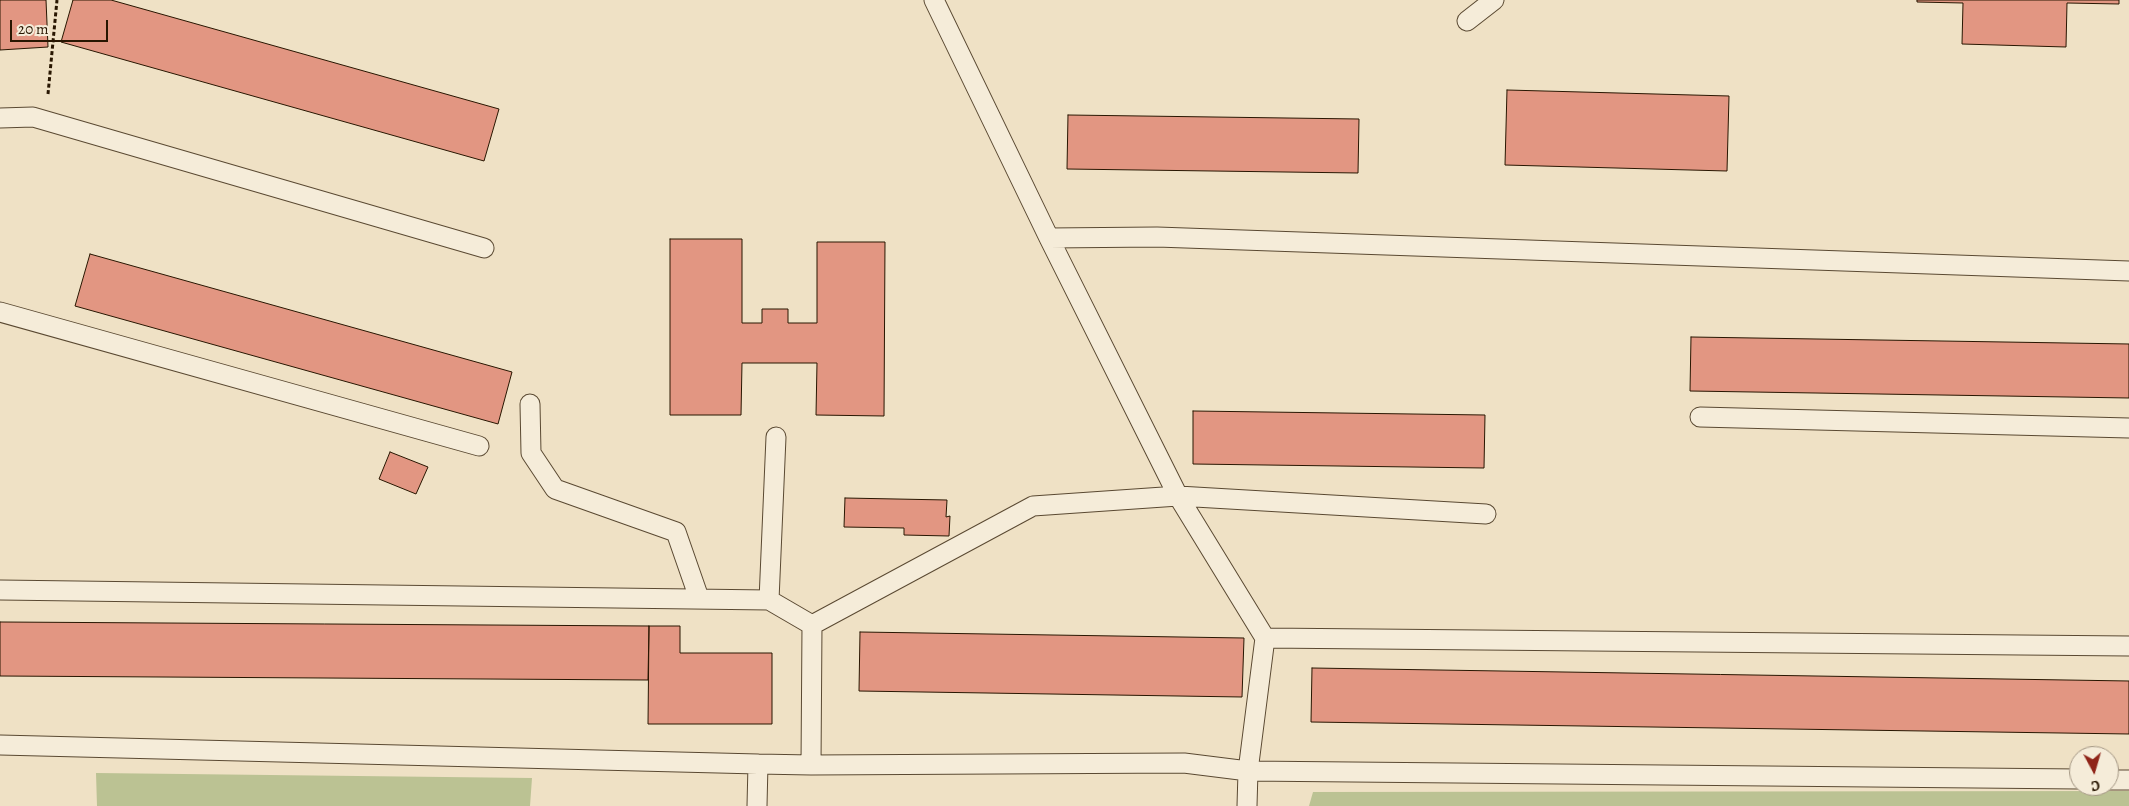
<!DOCTYPE html>
<html>
<head>
<meta charset="utf-8">
<style>
	body { margin:0 }
	#map { position:relative; width:2129px; height:806px; overflow:hidden; background:#efe1c5; font-family:Alegreya,serif }
	canvas { display:block }
	.north { position:absolute; left:2069px; top:746px; width:50px; height:50px; box-sizing:border-box; background:#f5ecd9; border:1px solid #a39683; border-radius:50%; rotate:174deg; font-size:14px; font-weight:700; line-height:20px; text-align:center; color:#281601 }
	.north::after { content:''; display:block; margin:auto; width:18px; height:22px; background:#8f2418; clip-path:polygon(50% 0,100% 100%,50% 72%,0 100%) }
	.scale { position:absolute; left:10px; top:20px; width:98px; height:22px; box-sizing:border-box; border:2px solid #281601; border-top:0; padding-left:6px; font-size:15px; line-height:18px; white-space:nowrap; color:#281601; -webkit-text-stroke:4px #f5ecd9; paint-order:stroke }
</style>
</head>
<body>
<div id="map">
<canvas width="2129" height="806"></canvas>
<div class="north">С</div>
<div class="scale">20 m</div>
</div>
<script>
const g = document.querySelector('canvas').getContext('2d');
g.lineJoin = 'round';
function fillPath(path, color) {
  g.fillStyle = color;
  g.fill(path, 'evenodd');
}
function toPath(rows) {
  const path = new Path2D();
  for (const r of rows) {
    path.moveTo(r[0], r[1]);
    for (let i = 2; i < r.length; i += 2) path.lineTo(r[i], r[i + 1]);
  }
  return path;
}
function trace(path, color, width, dash) {
  g.strokeStyle = color;
  g.lineWidth = width;
  g.lineCap = dash ? 'butt' : 'round';
  g.setLineDash(dash || []);
  g.stroke(path);
}
fillPath(toPath([
	[96,773,532,778,530,806,97,806],
	[2129,791,2129,806,1309,806,1313,792]
]), '#bbc293');
const building = toPath([
	[0,0,46,0,48,47,0,50,0,0],
	[73,0,111,0,499,109,484,161,61,42,73,0],
	[1917,0,2119,0,2119,4,2067,3,2066,47,1962,44,1963,3,1917,2,1917,0],
	[1507,90,1729,96,1727,171,1505,165,1507,90],
	[1068,115,1359,119,1358,173,1067,169,1068,115],
	[670,239,742,239,742,323,762,323,762,309,788,309,788,323,817,323,817,242,885,242,884,416,816,415,817,363,742,363,741,415,670,415,670,239],
	[90,254,512,372,498,424,75,306,90,254],
	[1691,337,2129,344,2129,398,1690,391,1691,337],
	[1193,411,1485,415,1484,468,1193,464,1193,411],
	[390,452,428,467,416,494,379,479,390,452],
	[845,498,947,500,946,517,950,516,949,536,904,535,904,528,844,527,845,498],
	[0,622,649,626,648,680,0,676,0,622],
	[649,626,680,626,680,653,772,653,772,724,648,724,649,626],
	[860,632,1244,638,1242,697,859,691,860,632],
	[1312,668,2129,681,2129,734,1311,722,1312,668]
]);
fillPath(building, '#e29682');
trace(building, '#281601', 1);
const lane = toPath([
	[934,0,1049,238,1178,496,1265,638,1248,771,1247,806],
	[1467,21,1494,0],
	[0,118,33,117,484,248],
	[1049,238,1157,237,2129,271],
	[0,312,479,446],
	[530,404,531,453,555,489,676,532,699,598],
	[1700,417,2129,428],
	[0,590,769,600,812,625],
	[769,600,776,437],
	[1265,638,2129,646],
	[0,745,758,764],
	[811,765,1184,763,1248,771,2079,779],
	[2109,780,2129,780],
	[757,806,758,764,811,765,812,625,1033,506,1178,496,1486,514]
]);
trace(lane, '#5a4932', 21);
trace(toPath([
	[48,94,57,0]
]), '#281601', 3, [4, 2.5]);
trace(lane, '#f5ecd9', 19);
</script>
</body>
</html>
